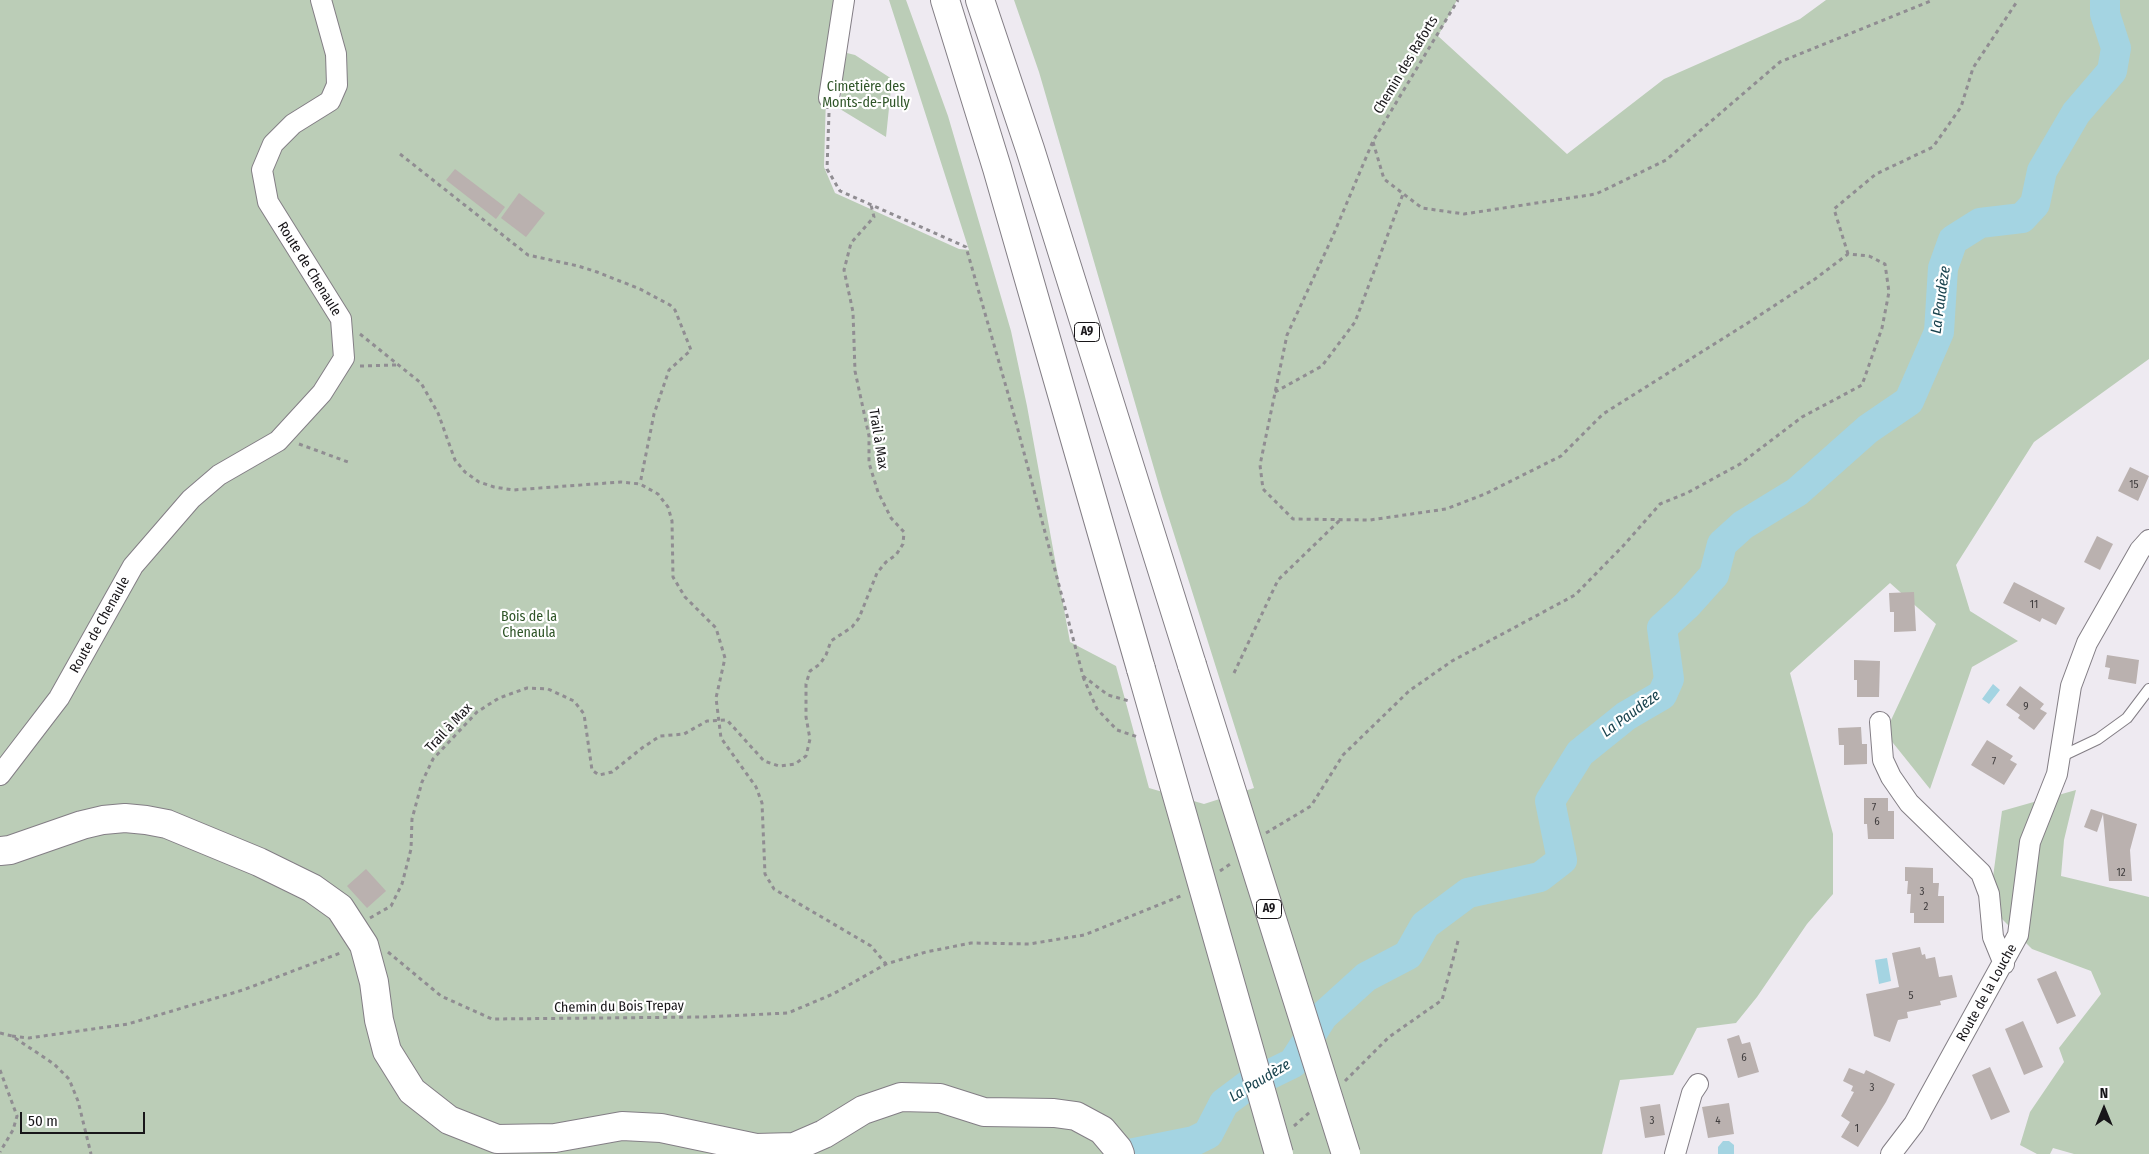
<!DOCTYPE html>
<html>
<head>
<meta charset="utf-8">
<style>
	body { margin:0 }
	#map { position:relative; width:2149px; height:1154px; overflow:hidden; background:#eeeaf1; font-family:"Fira Sans Condensed",sans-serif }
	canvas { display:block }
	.north { position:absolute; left:2079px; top:1084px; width:50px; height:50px; -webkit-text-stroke:4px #fff; paint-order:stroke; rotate:0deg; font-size:14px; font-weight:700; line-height:20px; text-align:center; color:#181619 }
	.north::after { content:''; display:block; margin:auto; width:18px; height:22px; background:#181619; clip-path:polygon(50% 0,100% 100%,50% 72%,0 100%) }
	.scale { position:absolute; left:20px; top:1112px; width:125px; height:22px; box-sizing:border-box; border:2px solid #181619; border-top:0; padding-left:6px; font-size:15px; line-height:18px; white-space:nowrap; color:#181619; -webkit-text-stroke:4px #fff; paint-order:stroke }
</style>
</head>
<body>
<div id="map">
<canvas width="2149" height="1154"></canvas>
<div class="north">N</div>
<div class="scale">50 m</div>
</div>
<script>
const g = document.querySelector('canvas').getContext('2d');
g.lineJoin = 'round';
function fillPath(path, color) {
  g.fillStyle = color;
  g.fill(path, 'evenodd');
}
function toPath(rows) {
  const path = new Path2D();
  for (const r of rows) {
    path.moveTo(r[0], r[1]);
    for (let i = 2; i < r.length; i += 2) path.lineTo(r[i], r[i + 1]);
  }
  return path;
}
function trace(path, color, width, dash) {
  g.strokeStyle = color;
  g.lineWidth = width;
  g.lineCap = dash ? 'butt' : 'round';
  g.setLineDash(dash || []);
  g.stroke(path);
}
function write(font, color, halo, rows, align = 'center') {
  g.font = font + ' "Fira Sans Condensed",sans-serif';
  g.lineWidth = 4.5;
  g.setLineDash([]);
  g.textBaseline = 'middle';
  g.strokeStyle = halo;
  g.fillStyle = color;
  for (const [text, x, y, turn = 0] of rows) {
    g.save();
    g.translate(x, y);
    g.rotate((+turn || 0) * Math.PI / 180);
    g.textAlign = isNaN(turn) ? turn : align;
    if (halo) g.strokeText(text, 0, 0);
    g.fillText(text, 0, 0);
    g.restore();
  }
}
fillPath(toPath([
	[0,0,840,0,826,96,824,167,835,193,959,249,969,250,889,0,906,0,948,116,1011,331,1027,406,1070,642,1116,666,1149,788,1204,804,1254,788,1162,496,1039,72,1014,0,1457,0,1438,36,1567,154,1664,79,1800,19,1826,0,2149,0,2149,359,2034,442,1956,565,1970,611,2018,641,1972,667,1930,789,1885,733,1936,624,1890,583,1790,673,1833,834,1833,894,1807,924,1757,997,1736,1023,1697,1028,1673,1075,1620,1080,1602,1154,0,1154],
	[847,53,855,55,892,79,886,137,840,109,843,71],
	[2076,790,2064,840,2061,876,2149,897,2149,1154,2074,1154,2053,1148,2050,1154,2037,1154,2020,1145,2030,1112,2064,1062,2059,1048,2101,994,2091,971,2032,949,1989,906,2002,811]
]), '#bbcdb7');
fillPath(toPath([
	[1993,684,2000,690,1989,704,1982,699],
	[1887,958,1891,981,1879,984,1875,960],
	[1723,1141,1729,1141,1734,1145,1734,1154,1718,1154,1718,1147]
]), '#a4d4e2');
trace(toPath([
	[1129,1154,1194,1141,1208,1134,1224,1103,1248,1085,1293,1063,1323,1016,1366,977,1408,955,1425,925,1468,893,1540,877,1562,860,1550,801,1580,753,1626,716,1662,695,1669,679,1662,628,1687,605,1714,575,1722,544,1743,525,1797,492,1868,429,1909,401,1939,332,1943,268,1953,240,1980,223,2022,218,2035,204,2042,171,2076,113,2112,71,2116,48,2105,14,2105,0]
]), '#a4d4e2', 30);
fillPath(toPath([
	[455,169,505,207,496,219,446,180],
	[519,193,545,213,526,237,501,218],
	[2130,467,2149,476,2138,501,2118,491],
	[2097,536,2113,544,2100,570,2084,562],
	[2014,582,2065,608,2056,625,2042,618,2040,622,2003,603],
	[1914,592,1916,631,1894,632,1894,612,1890,612,1889,593],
	[2107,655,2139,660,2136,684,2108,679,2110,668,2105,667],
	[1854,660,1880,661,1879,697,1857,697,1857,680,1854,680],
	[2020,686,2044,704,2040,709,2047,713,2034,730,2018,718,2020,715,2006,705],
	[1861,727,1862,744,1867,744,1867,764,1844,765,1844,745,1839,745,1838,728],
	[1987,740,2013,756,2010,760,2017,764,2004,785,1971,765],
	[1864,798,1888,798,1888,811,1894,811,1894,839,1868,839,1867,824,1864,824],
	[2091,809,2137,824,2130,850,2132,881,2109,881,2103,814,2097,832,2084,827],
	[1905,867,1933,868,1933,883,1939,883,1938,896,1944,896,1944,923,1914,923,1914,913,1910,913,1911,894,1907,894,1908,881,1905,881],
	[366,869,386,891,367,908,347,886],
	[1920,947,1922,955,1925,954,1926,959,1935,957,1939,977,1952,975,1957,997,1940,1001,1941,1005,1907,1012,1908,1018,1898,1020,1890,1042,1874,1036,1866,994,1899,987,1892,953],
	[2056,971,2076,1016,2057,1024,2037,979],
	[2023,1021,2043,1067,2024,1075,2005,1029],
	[1739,1035,1742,1044,1750,1042,1759,1072,1738,1078,1727,1039],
	[1990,1067,2010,1112,1991,1120,1972,1075],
	[1849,1068,1864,1074,1866,1070,1895,1084,1886,1102,1858,1147,1841,1137,1850,1122,1841,1116,1854,1092,1851,1091,1853,1086,1843,1081],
	[1729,1103,1734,1134,1708,1138,1702,1107],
	[1660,1104,1665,1135,1645,1138,1640,1107]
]), '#bab1af');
const lane = toPath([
	[2060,757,2098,739,2127,718,2149,689]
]);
const street = toPath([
	[829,98,844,0],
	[1880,722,1883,760,1891,777,1909,803,1981,873,1989,894,1993,937,2004,964],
	[0,775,59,698,133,566,191,499,219,475,278,441,322,393,344,358,341,319,268,202,262,170,273,144,293,124,330,101,337,85,336,54,321,0],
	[1675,1154,1692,1093,1698,1084],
	[1891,1154,1914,1124,2018,935,2030,842,2057,774,2071,686,2087,643,2140,550,2149,540]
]);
const secondary = toPath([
	[0,851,10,850,82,825,103,820,125,818,146,820,167,824,259,862,312,888,340,908,364,945,374,982,379,1020,387,1051,412,1091,449,1120,497,1139,555,1138,622,1126,661,1128,756,1148,794,1147,824,1134,863,1110,901,1097,940,1098,984,1112,1054,1113,1076,1116,1102,1130,1118,1149,1120,1154]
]);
const highway = toPath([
	[945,0,997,168,1141,669],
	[980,0,1030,149,1192,665]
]);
trace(lane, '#837e85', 12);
trace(street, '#837e85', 22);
trace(secondary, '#837e85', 30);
trace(highway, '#837e85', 30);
trace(toPath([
	[829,113,827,169,840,191,966,247,1013,411,1083,676,1108,695,1129,701],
	[1373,142,1384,179,1422,208,1464,214,1596,194,1666,160,1780,62,1933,0],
	[400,154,528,255,578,266,597,272,640,289,670,305,675,310,691,350,669,370,654,414,640,484],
	[1848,254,1834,209,1876,174,1933,147,1961,107,1973,68,2018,0],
	[360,334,421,383,438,413,455,460,465,472,479,482,494,487,513,490,621,482,640,484,658,494,668,507,672,521,673,577,685,597,716,628,725,658,716,698,721,738,756,787,762,803,765,874,774,889,871,946,886,964],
	[360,366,396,365],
	[1275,392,1322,366,1355,322,1403,194],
	[299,444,348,462],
	[1234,673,1278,580,1340,520],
	[1083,677,1097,709,1117,730,1138,737],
	[1266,833,1311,806,1343,755,1409,691,1452,661,1575,595,1623,546,1660,504,1687,493,1740,464,1802,417,1862,385,1882,328,1889,292,1885,264,1869,256,1848,254,1815,279,1754,319,1603,414,1561,456,1485,494,1446,509,1370,520,1293,519,1263,489,1260,465,1287,335,1332,238,1373,141,1458,0],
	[1220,871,1233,862],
	[370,918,391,906,402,884,411,849,412,819,422,782,433,759,477,712,499,698,527,688,548,689,574,701,584,714,592,770,599,775,612,772,642,748,660,736,684,734,707,721,727,720,764,761,779,766,795,764,806,756,810,739,806,717,806,684,810,671,820,664,826,655,831,641,852,627,859,618,877,573,886,562,896,555,903,544,904,532,891,518,878,492,869,463,869,436,855,371,853,312,844,270,851,243,874,217,871,205],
	[388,952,441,996,492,1019,704,1017,788,1013,833,994,886,964,926,952,971,943,1029,944,1084,935,1183,895],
	[0,1033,12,1036,54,1064,69,1079,78,1101,91,1154],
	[12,1036,29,1038,128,1024,243,990,343,952],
	[0,1070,17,1116,13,1130,0,1152],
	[1345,1081,1389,1037,1442,1000,1458,941],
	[1294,1126,1310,1112]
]), '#908d92', 3, [4, 4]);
trace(lane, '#fff', 10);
trace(street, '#fff', 20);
trace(secondary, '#fff', 28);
trace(highway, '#fff', 28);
const highwayBridge = toPath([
	[1192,665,1346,1154],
	[1141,669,1279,1154]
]);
trace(highwayBridge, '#837e85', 30, []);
trace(highwayBridge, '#fff', 28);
write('11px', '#403d3e', null, [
	["15",2134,485],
	["11",2034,605],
	["9",2026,707],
	["7",1994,762],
	["7",1874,808],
	["6",1877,822],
	["12",2121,873],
	["3",1922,892],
	["2",1926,907],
	["5",1911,996],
	["6",1744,1058],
	["3",1872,1088],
	["3",1652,1121],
	["4",1718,1121],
	["1",1857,1129]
]);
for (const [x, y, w] of [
	[1087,332,25],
	[1269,909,25]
]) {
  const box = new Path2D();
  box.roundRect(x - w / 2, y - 9.5, w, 19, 4);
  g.fillStyle = '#fff';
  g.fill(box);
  trace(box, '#181619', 1);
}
write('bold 12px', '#181619', null, [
	["A9",1087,332],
	["A9",1269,909]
]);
write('14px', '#181619', '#fff', [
	["Chemin des Raforts",1406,65,-59],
	["Route de Chenaule",309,269,58],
	["Trail à Max",878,439,81],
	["Route de Chenaule",100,625,-61],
	["Trail à Max",449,728,-47],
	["Route de la Louche",1987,993,-61],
	["Chemin du Bois Trepay",619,1007,-1]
]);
write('14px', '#2f5528', '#fff', [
	["Cimetière des",866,87],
	["Monts-de-Pully",866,103],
	["Bois de la",529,617],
	["Chenaula",529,633]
]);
write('italic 15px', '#18424d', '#fff', [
	["La Paudèze",1941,300,-82],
	["La Paudèze",1631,714,-36],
	["La Paudèze",1260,1081,-31]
]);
</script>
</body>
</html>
